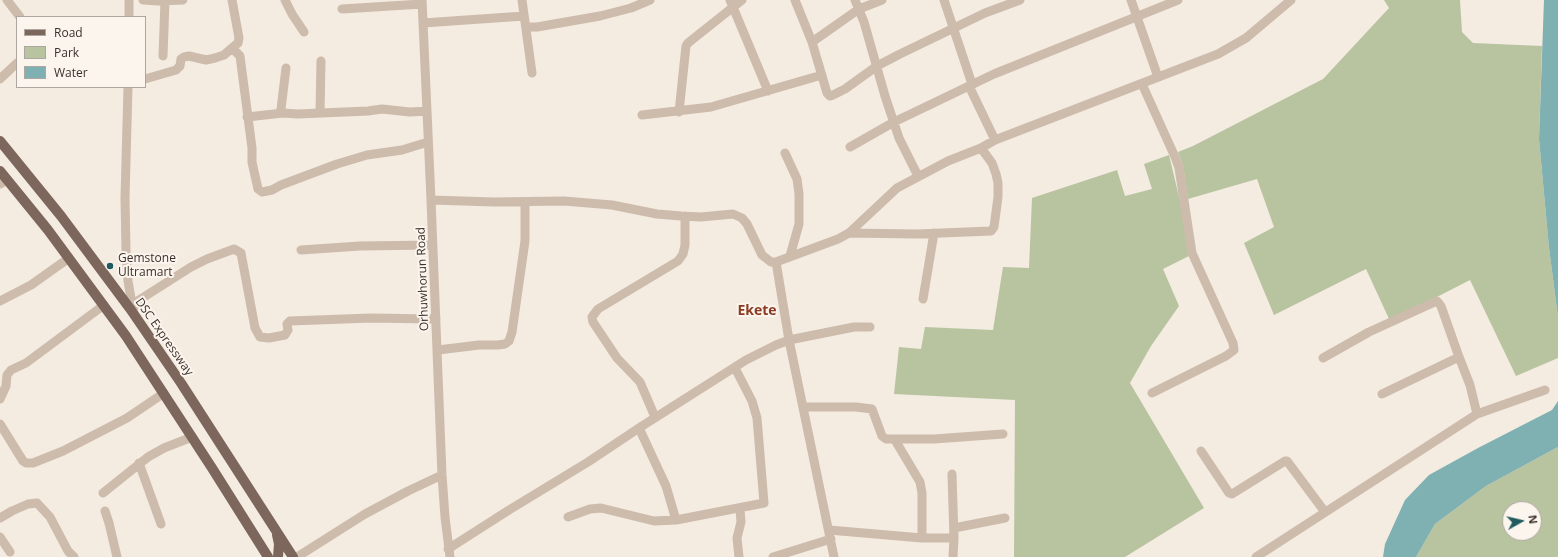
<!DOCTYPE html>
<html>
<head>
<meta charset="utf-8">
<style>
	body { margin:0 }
	#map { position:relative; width:1558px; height:557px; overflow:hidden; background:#f4ebe1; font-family:"Open Sans",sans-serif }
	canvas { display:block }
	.legend { position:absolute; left:16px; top:16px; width:130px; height:72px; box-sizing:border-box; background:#fbf5ee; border:1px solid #aea6a0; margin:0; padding:5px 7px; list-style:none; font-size:12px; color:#3b302b }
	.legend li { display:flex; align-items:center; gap:8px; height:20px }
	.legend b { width:20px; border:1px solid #aea6a0 }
	.north { position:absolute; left:1502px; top:501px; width:40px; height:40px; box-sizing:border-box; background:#fbf5ee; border:1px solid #aea6a0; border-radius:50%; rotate:82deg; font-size:11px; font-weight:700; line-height:16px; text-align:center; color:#3b302b }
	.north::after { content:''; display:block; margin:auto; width:14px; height:18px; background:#1f5a5e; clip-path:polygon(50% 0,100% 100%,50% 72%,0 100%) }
</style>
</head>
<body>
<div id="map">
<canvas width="1558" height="557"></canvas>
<ul class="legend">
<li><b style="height:5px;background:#7d675c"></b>Road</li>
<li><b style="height:11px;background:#b8c4a0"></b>Park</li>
<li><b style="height:11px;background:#7fb0b2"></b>Water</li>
</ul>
<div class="north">N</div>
</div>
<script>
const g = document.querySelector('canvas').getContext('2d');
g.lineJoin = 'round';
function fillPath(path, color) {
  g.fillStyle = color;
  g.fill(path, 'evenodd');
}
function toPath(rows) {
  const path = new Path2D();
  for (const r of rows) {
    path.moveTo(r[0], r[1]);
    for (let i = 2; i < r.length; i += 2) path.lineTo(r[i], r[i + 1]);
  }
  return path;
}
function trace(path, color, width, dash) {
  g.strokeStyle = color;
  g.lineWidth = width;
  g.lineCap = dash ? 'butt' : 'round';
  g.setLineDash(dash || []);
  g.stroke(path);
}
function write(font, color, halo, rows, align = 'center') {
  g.font = font + ' "Open Sans",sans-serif';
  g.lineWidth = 4;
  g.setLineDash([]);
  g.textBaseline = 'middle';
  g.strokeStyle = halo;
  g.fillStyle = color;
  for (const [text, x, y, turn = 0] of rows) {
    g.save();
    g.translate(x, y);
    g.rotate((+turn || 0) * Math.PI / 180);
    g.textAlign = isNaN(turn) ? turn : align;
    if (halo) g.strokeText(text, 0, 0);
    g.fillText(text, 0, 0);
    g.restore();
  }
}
fillPath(toPath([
	[1384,0,1460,0,1462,32,1473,43,1542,46,1539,139,1549,248,1558,317,1558,358,1516,376,1470,280,1390,321,1366,269,1274,315,1244,243,1274,227,1257,179,1188,199,1183,166,1178,152,1193,146,1323,79,1389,8],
	[1169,155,1180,201,1189,256,1163,269,1179,306,1151,346,1130,383,1204,508,1125,557,1014,557,1015,400,894,394,899,347,921,349,925,327,993,330,1003,267,1029,268,1032,198,1117,170,1125,196,1152,189,1144,164],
	[1558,447,1558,557,1416,557,1435,524,1486,486],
	[1510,509,1534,509,1534,533,1510,533]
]), '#b8c4a0');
fillPath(toPath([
	[1544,0,1558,0,1558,317,1549,248,1539,139],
	[1558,401,1558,447,1486,486,1435,524,1416,557,1383,557,1385,544,1405,500,1429,475,1478,448,1552,410]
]), '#7fb0b2');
trace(toPath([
	[7,0,20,17],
	[143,0,159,1,183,0],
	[285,0,292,14,304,32],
	[422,0,431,200,442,475,445,517,450,557],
	[522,0,532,73],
	[730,0,768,91],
	[795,0,812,42,827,93,830,96,833,95,845,89,877,66,900,54,985,13,1020,0],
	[855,0,864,22,885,96,899,138,918,176],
	[944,0,972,84],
	[1131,0,1158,77],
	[342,9,422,4],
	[129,17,129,0],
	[423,23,524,16],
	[526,27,537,27,600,16,631,8,650,0],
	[812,42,859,9,882,0],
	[232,48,240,56,252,148,252,162,258,189,262,192,272,190,281,185,337,164,367,155,402,150,428,142],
	[163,56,165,1],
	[286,68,281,109,283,113,298,114,368,111,382,109,410,112,427,111],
	[0,79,17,63],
	[145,79,176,70,180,66,181,59,184,57,189,56,206,60,215,58,224,55,232,48,238,43,239,38,232,0],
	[1142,84,1175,157,1179,168,1192,253,1233,343,1234,350,1226,356,1152,393],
	[969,86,995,140],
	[128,87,125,198,126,251,128,281,132,304,131,310],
	[679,112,686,46,688,43,742,0],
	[320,113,321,61],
	[642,115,711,107,822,75],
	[247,117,283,113],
	[850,147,894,122,994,74,1178,0],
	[785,153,797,179,799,194,799,224,790,256],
	[0,184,7,180],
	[431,200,494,202,564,201,612,205,657,214,681,216,701,217,733,214,742,218,747,224,762,255,771,262,776,262,838,239,849,233,897,188,948,161,981,148,995,140,1218,54,1246,38,1291,0],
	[849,233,917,234,991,231,994,227,998,197,998,183,996,174,992,163,981,148],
	[301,250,360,246,433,245],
	[776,262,789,340,834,557],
	[923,299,934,233],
	[0,301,31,285,69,258],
	[132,312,136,302,191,267,207,259,234,249,241,253,255,328,260,337,269,338,285,335,288,330,287,324,290,321,371,318,432,319,436,318],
	[438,350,479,345,498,345,505,344,509,341,512,332,525,241,525,202],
	[1323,358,1369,332,1437,301,1441,306,1459,357,1470,385,1477,414],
	[1382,394,1459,357],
	[0,399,6,386,7,375,11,370,26,363,104,305],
	[804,407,856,407,872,409,882,436,886,439,934,439,1003,434],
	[655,417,640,382,617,358,593,322,592,317,598,309,678,261,683,254,685,245,685,216],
	[0,424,23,461,26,463,33,463,63,451,127,418,164,393],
	[639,428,666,486,676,520],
	[895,440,920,482,922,493,922,538],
	[1201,451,1229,493,1232,494,1285,461,1287,461,1325,512],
	[139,463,161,524],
	[952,474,954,538,953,557],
	[103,493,148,457,164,448,192,437],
	[105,511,109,523,117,557],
	[568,517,590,509,601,508,654,521,676,520,764,503,757,418,752,401,735,368],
	[0,518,12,511,28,504,37,503,50,517,68,551,74,557],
	[954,528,1005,518],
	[829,530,922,538,954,538],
	[0,537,10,552],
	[448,549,509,510,588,462,639,428,746,360,776,345,789,340,854,327,870,327],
	[297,557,365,514,408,491,442,475],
	[739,557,737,538,741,522,740,509],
	[773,557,831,539],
	[1256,557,1477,414,1545,390]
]), '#cdbbac', 9);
trace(toPath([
	[0,141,61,216,131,310,181,383,293,557],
	[0,171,48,230,126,336,212,468,268,557],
	[277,535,279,544,278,557]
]), '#7d675c', 10);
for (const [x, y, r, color] of [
	[110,266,4,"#1f5a5e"]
]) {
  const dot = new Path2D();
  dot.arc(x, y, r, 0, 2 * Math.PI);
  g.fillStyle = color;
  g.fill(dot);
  trace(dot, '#fbf5ee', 1.5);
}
write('12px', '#3b302b', '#fbf5ee', [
	["Gemstone",118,259],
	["Ultramart",118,273]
], 'left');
write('12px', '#3b302b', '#fbf5ee', [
	["Orhuwhorun Road",423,279,-92],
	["DSC Expressway",164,337,55]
]);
write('bold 14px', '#8c3b22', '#fbf5ee', [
	["Ekete",757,311]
]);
</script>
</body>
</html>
